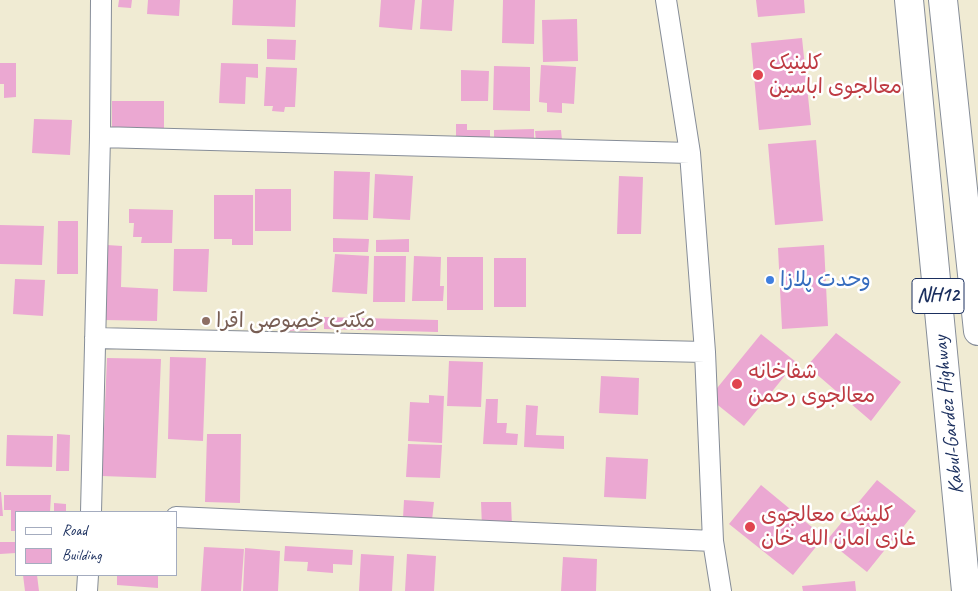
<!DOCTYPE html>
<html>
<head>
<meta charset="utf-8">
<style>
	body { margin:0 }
	#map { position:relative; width:978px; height:591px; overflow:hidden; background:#f0ebd3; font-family:Caveat,sans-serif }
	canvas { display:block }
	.legend { position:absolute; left:15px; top:511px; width:162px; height:65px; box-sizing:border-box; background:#fff; border:1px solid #a4acbf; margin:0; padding:6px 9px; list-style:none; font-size:15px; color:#1b2f5e }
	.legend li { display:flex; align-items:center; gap:10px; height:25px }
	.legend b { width:25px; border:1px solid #a4acbf }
</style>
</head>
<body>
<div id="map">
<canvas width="978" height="591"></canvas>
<ul class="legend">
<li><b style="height:6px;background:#fff"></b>Road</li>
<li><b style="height:14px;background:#eba8d2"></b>Building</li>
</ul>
</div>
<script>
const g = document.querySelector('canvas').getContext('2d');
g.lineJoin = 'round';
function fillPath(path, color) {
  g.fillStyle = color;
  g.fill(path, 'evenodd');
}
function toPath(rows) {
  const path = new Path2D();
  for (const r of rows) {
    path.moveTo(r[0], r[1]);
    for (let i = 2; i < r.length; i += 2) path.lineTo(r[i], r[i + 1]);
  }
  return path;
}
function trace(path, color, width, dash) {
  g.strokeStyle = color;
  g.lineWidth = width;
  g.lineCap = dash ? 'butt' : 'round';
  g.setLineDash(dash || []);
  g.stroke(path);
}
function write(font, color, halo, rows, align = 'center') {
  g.font = font + ' Caveat,"Playpen Sans Arabic",sans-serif';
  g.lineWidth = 5;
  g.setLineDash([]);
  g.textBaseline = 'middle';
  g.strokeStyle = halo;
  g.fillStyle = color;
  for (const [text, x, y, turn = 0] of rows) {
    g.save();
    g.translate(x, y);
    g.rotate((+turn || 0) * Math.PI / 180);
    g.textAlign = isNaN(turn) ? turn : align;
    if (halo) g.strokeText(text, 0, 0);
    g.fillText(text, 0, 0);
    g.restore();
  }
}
fillPath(toPath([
	[119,0,132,0,131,8,118,7],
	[148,0,180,0,179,16,147,14],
	[233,0,296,0,295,27,232,25],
	[381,0,415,0,412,30,379,27],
	[422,0,454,0,452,31,420,29],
	[503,0,535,0,534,44,502,43],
	[756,0,804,0,805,13,758,17],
	[577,19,578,61,543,62,542,20],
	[802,38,811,125,759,130,751,43],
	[267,39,296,40,295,60,267,59],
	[0,63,16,63,16,97,4,98,4,84,0,84],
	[221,63,258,64,258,78,246,77,245,104,219,103],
	[541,65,576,67,574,104,562,103,562,113,547,112,547,103,539,102],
	[494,66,530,67,530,111,493,110],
	[266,67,297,68,295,107,285,107,284,112,272,111,273,106,264,106],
	[461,70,489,71,488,101,461,101],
	[112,101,164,101,164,136,112,136],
	[34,119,72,120,70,155,32,153],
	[456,124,467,124,467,130,490,130,490,146,456,145],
	[534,129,534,145,494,146,494,130],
	[561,130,562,140,536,141,535,131],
	[816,140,823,221,775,225,768,144],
	[334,171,370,172,368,220,333,219],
	[375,174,413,176,410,220,373,218],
	[619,176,643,177,641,234,617,234],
	[255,189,291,189,291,231,255,231],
	[214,195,253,195,253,245,232,245,232,239,214,239],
	[129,209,173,210,172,243,141,243,142,237,133,237,134,223,129,223],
	[58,221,78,221,78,274,57,274],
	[0,225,44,226,42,265,0,264],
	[333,238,369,239,368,252,333,252],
	[409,239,409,252,376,252,376,240],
	[107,245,122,246,121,287,158,289,157,321,104,320],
	[824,245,828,326,782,329,778,248],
	[174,249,209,249,207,292,173,291],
	[335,254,369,256,367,294,332,292],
	[374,256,406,256,405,302,373,302],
	[414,256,441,257,440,286,444,286,443,301,412,301],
	[447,257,483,257,483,310,447,310],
	[494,258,526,258,526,307,494,307],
	[15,279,45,280,43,316,13,314],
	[324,317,438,320,438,332,324,329],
	[316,319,316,330,286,331,286,320],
	[836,333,901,382,871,421,807,366],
	[761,334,796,362,744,426,709,398],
	[170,357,206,358,203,441,168,439],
	[107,358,161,359,156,478,102,476],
	[449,361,483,362,481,407,447,406],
	[601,376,639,378,638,415,599,413],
	[429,395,444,396,442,443,408,441,410,402,429,403],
	[486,399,498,399,497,423,507,423,506,433,518,434,517,445,483,444],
	[526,405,538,406,536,435,564,436,564,449,524,447],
	[57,434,70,435,69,471,56,471],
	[207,434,241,434,240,503,205,502],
	[7,435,53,436,52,467,6,466],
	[408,444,442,445,440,478,406,477],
	[606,457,648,459,646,499,604,497],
	[877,480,916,511,867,572,827,540],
	[761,485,824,537,793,575,729,524],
	[0,492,1,492,3,516,0,516],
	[4,495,51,495,50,512,16,512,16,531,11,531,11,510,4,510],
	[404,500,434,502,432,520,403,518],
	[481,502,511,502,512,526,482,527],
	[54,503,66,504,66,512,54,512],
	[0,542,16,542,16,553,0,554],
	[285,546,353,550,352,565,333,564,333,573,307,571,308,562,284,561],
	[204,547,244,549,241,591,201,591],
	[245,548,280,551,278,591,243,591],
	[361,554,394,556,392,591,359,591],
	[407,554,436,556,434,591,405,591],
	[563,557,597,559,596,591,561,591],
	[23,575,37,575,39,591,25,591],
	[117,575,158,575,158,588,117,585],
	[855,581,856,591,803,591,802,586]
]), '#eba8d2');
const minor = toPath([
	[666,0,690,153,705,352,713,541,721,591],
	[100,137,690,153],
	[95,338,705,352],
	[91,512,100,137,101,0],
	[176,517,713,541],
	[87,591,88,575]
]);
const trunk = toPath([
	[909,0,966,591],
	[943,0,978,331]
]);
trace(minor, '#868d98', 22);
trace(trunk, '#868d98', 30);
trace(minor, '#fff', 20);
trace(trunk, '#fff', 28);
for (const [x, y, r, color] of [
	[758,75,6,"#e0444e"],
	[770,280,5,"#3f7fe0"],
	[206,321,5,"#8d6e63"],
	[737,384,6,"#e0444e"],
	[750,527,6,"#e0444e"]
]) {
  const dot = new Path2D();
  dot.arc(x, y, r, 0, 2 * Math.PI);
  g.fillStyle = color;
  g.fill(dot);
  trace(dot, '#fff', 2);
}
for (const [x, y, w] of [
	[938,296,52]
]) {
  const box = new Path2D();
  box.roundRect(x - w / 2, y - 17.5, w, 35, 4);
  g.fillStyle = '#fff';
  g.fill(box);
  trace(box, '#1b2f5e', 1);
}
write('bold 20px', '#1b2f5e', null, [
	["NH12",938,296]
]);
write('21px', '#be3a42', '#fff', [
	["کلینیک",769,63],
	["معالجوی اباسین",769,87],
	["شفاخانه",748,372],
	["معالجوی رحمن",748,396],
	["کلینیک معالجوی",761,515],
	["غازی امان الله خان",761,539]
], 'left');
write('21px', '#366cbe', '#fff', [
	["وحدت پلازا",780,280]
], 'left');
write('21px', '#785e54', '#fff', [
	["مکتب خصوصی اقرا",216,321]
], 'left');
write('21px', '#1b2f5e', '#fff', [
	["Kabul-Gardez Highway",949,415,-96]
]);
</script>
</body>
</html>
